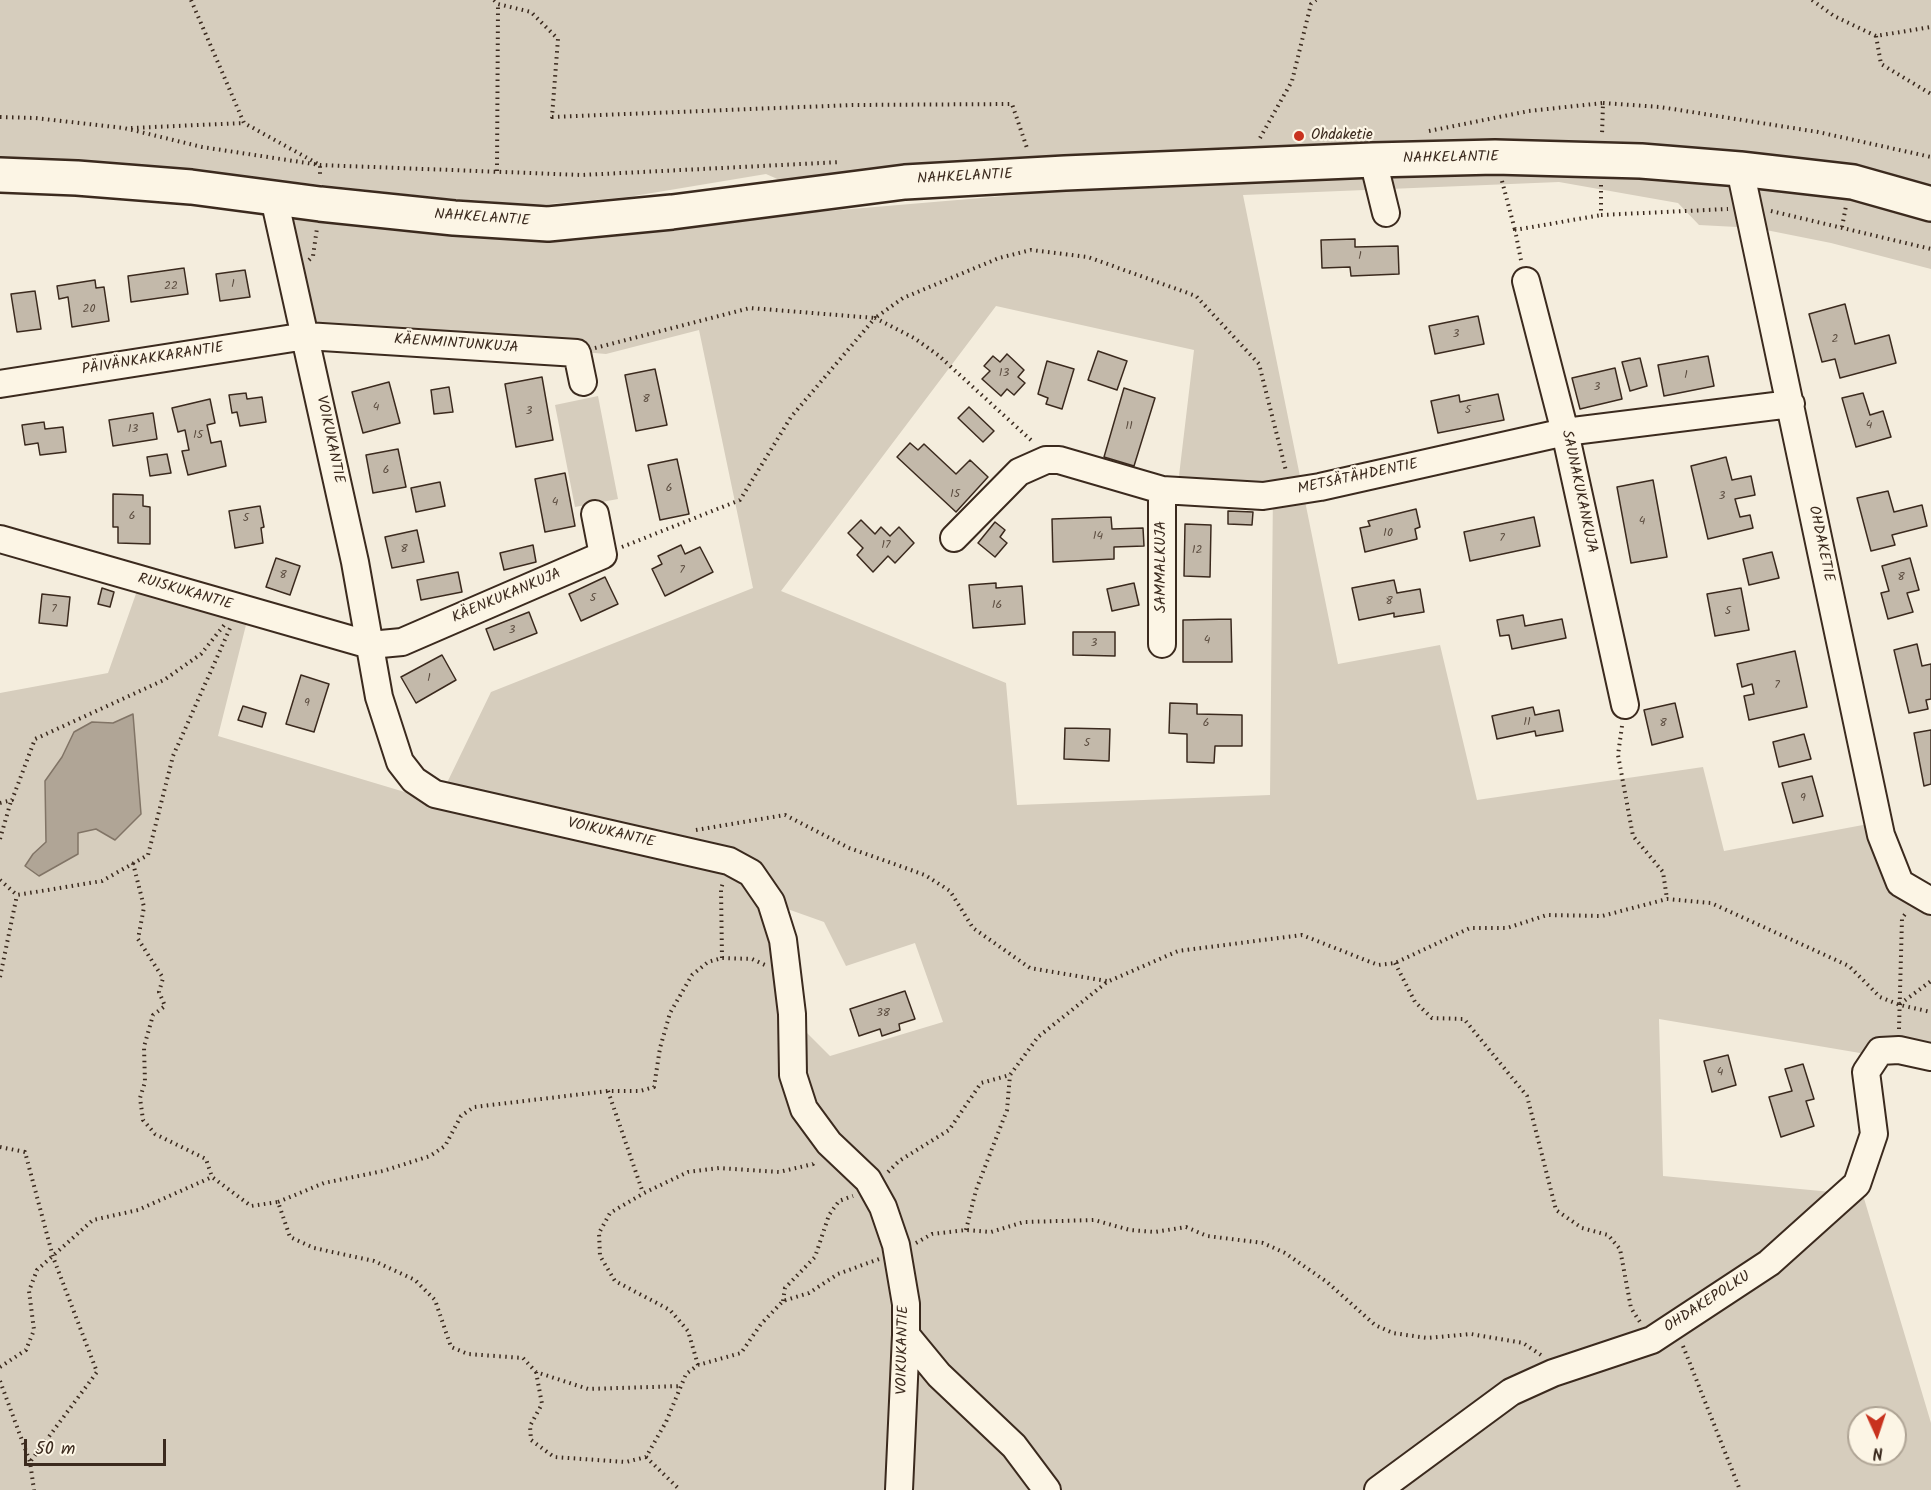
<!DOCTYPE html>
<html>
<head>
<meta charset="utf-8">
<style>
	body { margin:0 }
	#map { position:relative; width:1931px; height:1490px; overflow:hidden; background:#f4eddd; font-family:Kalam,sans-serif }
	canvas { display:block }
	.north { position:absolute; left:1847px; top:1406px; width:60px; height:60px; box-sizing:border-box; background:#fcf5e5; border:2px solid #afa495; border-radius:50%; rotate:177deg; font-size:16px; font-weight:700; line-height:24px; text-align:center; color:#3b2a1e }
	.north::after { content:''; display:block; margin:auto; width:21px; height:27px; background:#c8321e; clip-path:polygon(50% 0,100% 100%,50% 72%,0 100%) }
	.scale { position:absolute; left:24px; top:1439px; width:142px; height:27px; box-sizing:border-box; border:3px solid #3b2a1e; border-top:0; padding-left:8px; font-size:18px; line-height:21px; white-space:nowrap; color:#3b2a1e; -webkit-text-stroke:4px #fcf5e5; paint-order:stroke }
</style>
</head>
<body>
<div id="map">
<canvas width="1931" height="1490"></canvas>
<div class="north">N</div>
<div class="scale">50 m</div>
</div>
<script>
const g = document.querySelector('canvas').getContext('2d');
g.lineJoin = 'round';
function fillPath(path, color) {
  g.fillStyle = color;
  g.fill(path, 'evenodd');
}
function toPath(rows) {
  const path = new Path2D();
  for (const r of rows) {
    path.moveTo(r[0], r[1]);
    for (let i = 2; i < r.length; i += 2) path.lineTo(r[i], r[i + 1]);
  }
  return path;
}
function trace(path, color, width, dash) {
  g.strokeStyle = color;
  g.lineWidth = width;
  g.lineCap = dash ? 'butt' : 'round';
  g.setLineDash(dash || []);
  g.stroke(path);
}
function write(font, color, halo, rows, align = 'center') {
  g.font = font + ' Kalam,sans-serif';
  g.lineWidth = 4.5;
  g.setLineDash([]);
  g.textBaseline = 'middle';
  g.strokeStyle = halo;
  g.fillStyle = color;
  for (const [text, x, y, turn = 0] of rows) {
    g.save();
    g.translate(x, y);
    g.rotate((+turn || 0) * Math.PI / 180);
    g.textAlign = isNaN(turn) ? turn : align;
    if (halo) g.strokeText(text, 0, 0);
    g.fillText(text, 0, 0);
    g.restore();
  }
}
fillPath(toPath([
	[0,0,1931,0,1931,269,1831,243,1756,228,1699,225,1678,203,1559,182,1243,195,1338,664,1440,645,1477,800,1703,767,1724,851,1879,822,1900,882,1931,901,1931,1065,1659,1019,1663,1176,1863,1195,1931,1423,1931,1490,906,1490,902,1243,809,1107,799,1025,830,1056,943,1022,915,943,846,966,824,922,779,906,758,870,444,789,491,692,753,588,699,330,606,354,315,329,290,219,295,214,475,236,573,241,816,212,1028,194,989,167,791,185,766,174,628,197,538,205,441,198,186,170,0,158],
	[996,306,1194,350,1178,484,1273,490,1270,795,1017,805,1006,683,781,591],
	[1859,1418,1895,1418,1895,1454,1859,1454],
	[598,396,618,499,575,507,555,405],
	[138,588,247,621,218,736,438,802,747,878,777,943,787,1077,878,1208,899,1306,892,1490,0,1490,0,693,108,673]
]), '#d6cdbd');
const water = toPath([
	[133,714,141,814,115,840,96,829,78,833,78,854,39,876,25,866,33,854,46,842,45,781,62,757,74,732,92,722,113,723,133,714]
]);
fillPath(water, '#b0a596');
trace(water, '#817466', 1.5);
const building = toPath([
	[1355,239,1355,247,1398,246,1399,274,1351,276,1350,267,1322,268,1321,240,1355,239],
	[184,268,188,294,131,302,128,276,184,268],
	[245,270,250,297,220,301,216,274,245,270],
	[95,280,96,288,104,287,109,321,72,327,68,297,59,299,57,286,95,280],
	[35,291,41,329,17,332,11,294,35,291],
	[1845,304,1855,344,1889,335,1896,363,1840,378,1835,359,1822,362,1809,314,1845,304],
	[1478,316,1484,344,1435,354,1429,326,1478,316],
	[1098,351,1127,361,1117,390,1088,380,1098,351],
	[1007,354,1024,370,1018,377,1025,383,1014,395,1007,389,1001,396,982,379,990,371,984,366,993,356,1000,362,1007,354],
	[1708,356,1714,386,1664,396,1658,365,1708,356],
	[1640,358,1647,386,1630,391,1622,362,1640,358],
	[1047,361,1074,369,1062,409,1046,404,1048,398,1038,394,1047,361],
	[1615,368,1622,399,1580,409,1572,378,1615,368],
	[655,369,667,425,636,431,625,375,655,369],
	[542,377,553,440,516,447,505,384,542,377],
	[389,382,400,423,363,433,352,392,389,382],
	[449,387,453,412,434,414,431,390,449,387],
	[1124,388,1155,398,1134,466,1104,457,1124,388],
	[246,393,247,399,262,397,266,422,240,426,237,412,232,413,229,395,246,393],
	[1863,393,1870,415,1883,411,1891,437,1856,447,1842,398,1863,393],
	[1498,394,1504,420,1438,433,1431,401,1459,395,1460,402,1498,394],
	[210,399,215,423,207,425,211,443,221,441,226,466,188,475,182,451,189,450,185,430,178,432,172,408,210,399],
	[969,407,994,431,983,442,958,418,969,407],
	[153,413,157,439,113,446,109,420,153,413],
	[44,422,45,429,63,427,66,452,40,455,38,443,25,445,22,425,44,422],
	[910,443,918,450,924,444,956,474,970,460,988,477,956,512,897,457,910,443],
	[398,449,406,487,373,493,366,455,398,449],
	[167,454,171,473,150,476,147,457,167,454],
	[1726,457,1732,480,1751,476,1755,495,1735,499,1740,517,1750,515,1753,528,1708,539,1691,466,1726,457],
	[677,459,689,514,660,520,648,465,677,459],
	[565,473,575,526,545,532,535,479,565,473],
	[1653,480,1667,557,1631,563,1617,487,1653,480],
	[440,482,445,506,416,512,411,488,440,482],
	[1888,491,1894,512,1922,505,1927,526,1892,535,1895,545,1871,551,1857,498,1888,491],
	[113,494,143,495,143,506,150,507,150,544,118,543,118,527,113,527,113,494],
	[260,506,264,527,261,528,263,543,235,548,229,511,260,506],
	[1416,509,1420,527,1415,529,1417,539,1365,552,1360,528,1370,526,1368,521,1416,509],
	[1228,511,1253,512,1252,525,1228,524,1228,511],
	[1111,517,1112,529,1143,528,1144,546,1114,547,1114,559,1053,562,1052,519,1111,517],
	[1534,517,1540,546,1470,561,1464,532,1534,517],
	[861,520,875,534,881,527,890,536,899,527,914,543,895,563,888,556,873,572,857,555,863,548,848,533,861,520],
	[995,522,1005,530,1000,537,1007,543,995,557,978,543,995,522],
	[1185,524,1211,525,1210,577,1184,576,1185,524],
	[417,530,424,562,392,568,385,537,417,530],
	[533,545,536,562,504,570,500,553,533,545],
	[681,545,685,554,700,547,713,572,665,596,652,569,662,564,658,556,681,545],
	[1772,552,1779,578,1749,585,1743,559,1772,552],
	[276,558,300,566,290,595,266,587,276,558],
	[1910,558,1919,590,1907,593,1913,612,1888,619,1881,593,1889,591,1882,566,1910,558],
	[458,572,462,592,421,600,417,580,458,572],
	[605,577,618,604,581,621,569,594,605,577],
	[1394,580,1397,593,1420,589,1424,612,1394,617,1394,613,1359,620,1352,588,1394,580],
	[996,583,996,588,1022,586,1025,624,973,628,969,585,996,583],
	[1134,583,1139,605,1112,611,1107,589,1134,583],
	[102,588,114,592,110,607,98,604,102,588],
	[1741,588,1749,630,1715,636,1707,594,1741,588],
	[42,594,70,597,67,626,39,623,42,594],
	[529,612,537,633,494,650,486,629,529,612],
	[1523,615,1525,626,1562,619,1566,638,1512,649,1509,635,1500,636,1497,620,1523,615],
	[1231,619,1232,662,1183,662,1183,620,1231,619],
	[1073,632,1115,632,1115,656,1073,655,1073,632],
	[1917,644,1922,666,1931,664,1931,699,1926,700,1928,709,1909,713,1894,650,1917,644],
	[1795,651,1807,707,1749,720,1744,696,1754,694,1752,684,1742,687,1737,664,1795,651],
	[442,655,456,680,416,703,401,677,442,655],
	[301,675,329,684,314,732,286,724,301,675],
	[1170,703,1197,704,1197,714,1242,715,1242,746,1215,746,1214,763,1187,762,1187,734,1169,733,1170,703],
	[1675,703,1683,737,1652,745,1644,710,1675,703],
	[243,706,266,713,262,727,238,720,243,706],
	[1533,707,1535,715,1559,710,1563,731,1536,736,1535,731,1497,739,1492,716,1533,707],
	[1065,728,1110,729,1109,761,1064,759,1065,728],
	[1931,730,1931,784,1924,786,1914,733,1931,730],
	[1804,734,1811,759,1779,767,1773,742,1804,734],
	[1812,776,1823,816,1793,823,1782,783,1812,776],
	[905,991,915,1019,899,1024,900,1030,882,1036,880,1029,859,1036,850,1009,905,991],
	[1728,1055,1736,1085,1712,1092,1704,1061,1728,1055],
	[1803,1064,1814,1099,1806,1101,1814,1126,1781,1137,1769,1097,1792,1091,1785,1069,1803,1064]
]);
fillPath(building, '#c3b9aa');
trace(building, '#3b2a1e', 1.5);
const minor = toPath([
	[1373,160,1386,213],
	[1740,169,1881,835,1900,883,1931,901],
	[274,198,355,562,379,697,400,762,414,780,435,794,729,861,751,873,771,902,783,940,792,1014,793,1075,804,1109,829,1143,868,1180,883,1207,896,1245,906,1304,906,1335,899,1490],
	[1526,281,1565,432,1625,705],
	[0,384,306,336,577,353,583,382],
	[954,538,1019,472,1046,460,1059,460,1162,490,1263,496,1320,487,1565,432,1791,404],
	[0,539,370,645,402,642,603,555,595,514],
	[1162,644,1162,490],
	[906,1335,939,1375,1014,1446,1047,1490],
	[1378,1490,1511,1392,1553,1373,1652,1340,1769,1263,1857,1184,1874,1134,1866,1072,1880,1051,1899,1050,1931,1057]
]);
const major = toPath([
	[0,175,77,178,191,187,320,204,454,218,548,224,672,212,905,182,1065,173,1373,160,1495,157,1641,161,1740,169,1853,182,1931,204]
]);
trace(minor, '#3b2a1e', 30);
trace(major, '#3b2a1e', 38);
trace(toPath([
	[191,0,244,123,320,165,320,178],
	[494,0,498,4,531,12,558,39,552,117,852,105,1012,104,1028,151],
	[1812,0,1834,16,1876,36,1931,27],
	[1876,36,1881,64,1931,94],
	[1603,103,1660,107,1818,132,1931,157],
	[0,117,35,118,124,128,202,147,320,165,582,175,841,162],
	[131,128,244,123],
	[1429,131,1529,111,1603,103,1602,135],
	[1260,138,1292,81,1311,4,1316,0],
	[497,171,498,4],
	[1502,181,1515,230],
	[1601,185,1601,215,1728,209],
	[1771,211,1931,249],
	[1842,227,1846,206],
	[309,260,313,256,317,228],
	[1521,260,1515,230,1601,215],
	[595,348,750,308,875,318,903,298,999,258,1031,250,1088,257,1196,296,1259,364,1286,471],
	[622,547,740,500,791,417,875,318,914,338,938,355,1033,442],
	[1622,726,1618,755,1633,836,1663,872,1667,899],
	[0,803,12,800,35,739,164,680,201,654,225,624],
	[696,830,785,815,849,848,925,875,950,891,973,928,1030,968,1107,981],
	[0,839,11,801],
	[133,863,144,907,138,939,163,978,159,992,165,1006,153,1015,144,1047,145,1082,140,1098,143,1120,155,1134,206,1159,212,1177,251,1206,278,1202,290,1237,314,1248,374,1261,415,1280,435,1300,451,1347,468,1354,523,1358,536,1372,588,1389,682,1386],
	[0,880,17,895,102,881,148,855,173,756,231,626],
	[722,958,721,889,723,882],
	[1395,963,1415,1002,1432,1018,1464,1019,1527,1096,1556,1210,1582,1228,1608,1235,1620,1249,1631,1308,1640,1322],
	[0,977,17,895],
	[1900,1004,1931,981],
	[1899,1029,1902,918,1907,912],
	[608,1091,643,1193],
	[0,1147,25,1152,53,1257,97,1372,30,1462],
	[888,1172,899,1161,949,1130,981,1083,1010,1075,1038,1037,1107,982,1178,951,1302,935,1378,965,1395,963,1470,928,1507,928,1547,915,1602,916,1667,899,1711,903,1849,966,1880,997,1900,1005,1931,1012],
	[278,1202,324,1183,383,1171,430,1156,445,1146,461,1116,474,1107,608,1091,640,1091,654,1087,660,1048,670,1013,692,975,708,962,722,958,752,959,765,965],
	[966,1230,976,1190,1007,1110,1010,1075],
	[916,1243,932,1234,966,1230,991,1232,1024,1222,1094,1220,1130,1230,1155,1232,1186,1227,1207,1236,1263,1243,1285,1253,1327,1282,1375,1325,1393,1333,1427,1338,1471,1334,1523,1343,1541,1355],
	[783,1301,785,1288,815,1257,829,1215,839,1201,853,1196],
	[1683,1346,1740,1490],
	[698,1365,688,1331,670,1310,615,1281,600,1256,599,1233,610,1213,644,1193,688,1172,719,1168,779,1172,813,1164,816,1160],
	[0,1367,26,1350,34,1330,29,1291,37,1270,93,1220,138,1210,212,1177],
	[536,1372,542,1404,530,1426,531,1440,554,1457,626,1462,646,1457,666,1422,686,1374,698,1365,741,1353,761,1324,783,1301,809,1293,838,1274,879,1259],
	[0,1381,30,1462,34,1490],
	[646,1457,680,1490]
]), '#3b2a1e', 4, [1.5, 4.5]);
trace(minor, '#fcf5e5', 26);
trace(major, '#fcf5e5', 33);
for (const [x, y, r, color] of [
	[1299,136,6,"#c8321e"]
]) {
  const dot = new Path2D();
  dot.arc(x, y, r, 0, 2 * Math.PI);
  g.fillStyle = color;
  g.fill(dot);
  trace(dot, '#fcf5e5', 2);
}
write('12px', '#5d4e41', null, [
	["1",1360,257],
	["1",233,285],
	["22",171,287],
	["20",89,310],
	["3",1456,335],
	["2",1835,340],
	["13",1004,374],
	["1",1686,376],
	["3",1597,388],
	["8",646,400],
	["4",376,408],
	["5",1468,411],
	["3",529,412],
	["4",1869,426],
	["11",1129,427],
	["13",133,430],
	["15",198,436],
	["6",386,471],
	["6",669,489],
	["15",955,495],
	["3",1722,497],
	["4",555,503],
	["6",132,517],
	["5",246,519],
	["4",1642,522],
	["10",1388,534],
	["14",1098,537],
	["7",1502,539],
	["17",886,546],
	["8",404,550],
	["12",1197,551],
	["7",682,571],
	["8",283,576],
	["8",1901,578],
	["5",593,599],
	["8",1389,602],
	["16",997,606],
	["7",54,610],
	["5",1728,612],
	["3",512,631],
	["4",1207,641],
	["3",1094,644],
	["1",429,679],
	["7",1777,686],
	["9",307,704],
	["11",1527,723],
	["6",1206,724],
	["8",1663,724],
	["5",1087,744],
	["9",1803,799],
	["38",883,1014],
	["4",1720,1073]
]);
write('15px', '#3b2a1e', '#fcf5e5', [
	["Ohdaketie",1311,136]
], 'left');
write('15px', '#3b2a1e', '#fcf5e5', [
	["NAHKELANTIE",1451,159,-1],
	["NAHKELANTIE",965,178,-3],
	["NAHKELANTIE",482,219,4],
	["KÄENMINTUNKUJA",456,345,4],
	["PÄIVÄNKAKKARANTIE",153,360,-9],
	["VOIKUKANTIE",329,440,78],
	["METSÄTÄHDENTIE",1358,478,-12],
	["SAUNAKUKANKUJA",1578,492,78],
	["OHDAKETIE",1820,544,78],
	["SAMMALKUJA",1162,567,-90],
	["RUISKUKANTIE",185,593,16],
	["KÄENKUKANKUJA",507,597,-23],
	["VOIKUKANTIE",611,834,13],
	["OHDAKEPOLKU",1708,1303,-33],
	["VOIKUKANTIE",904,1350,-89]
]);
</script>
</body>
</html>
